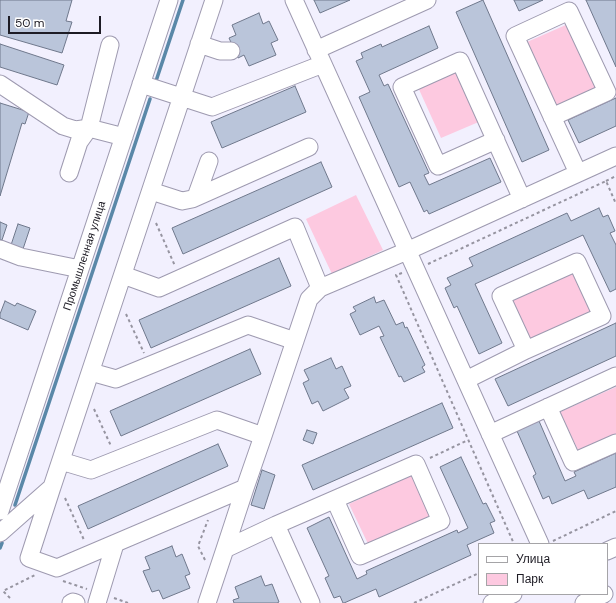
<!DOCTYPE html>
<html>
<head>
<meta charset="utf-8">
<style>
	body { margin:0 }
	#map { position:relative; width:616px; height:603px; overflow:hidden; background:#f2f0fe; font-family:"DM Sans",sans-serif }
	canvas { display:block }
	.legend { position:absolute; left:478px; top:543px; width:130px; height:52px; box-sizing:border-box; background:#fff; border:1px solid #a5a4a7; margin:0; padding:5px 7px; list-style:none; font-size:12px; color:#1d1b24 }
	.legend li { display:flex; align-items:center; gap:8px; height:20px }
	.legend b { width:20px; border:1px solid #a5a4a7 }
	.scale { position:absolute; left:8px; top:16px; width:93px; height:18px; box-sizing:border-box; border:2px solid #1d1b24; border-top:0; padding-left:5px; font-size:12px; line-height:14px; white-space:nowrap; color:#1d1b24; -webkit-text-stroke:3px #fff; paint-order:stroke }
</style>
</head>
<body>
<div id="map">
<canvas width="616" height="603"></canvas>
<ul class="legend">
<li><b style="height:5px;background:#fff"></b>Улица</li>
<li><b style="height:11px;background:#fdc9e0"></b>Парк</li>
</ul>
<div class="scale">50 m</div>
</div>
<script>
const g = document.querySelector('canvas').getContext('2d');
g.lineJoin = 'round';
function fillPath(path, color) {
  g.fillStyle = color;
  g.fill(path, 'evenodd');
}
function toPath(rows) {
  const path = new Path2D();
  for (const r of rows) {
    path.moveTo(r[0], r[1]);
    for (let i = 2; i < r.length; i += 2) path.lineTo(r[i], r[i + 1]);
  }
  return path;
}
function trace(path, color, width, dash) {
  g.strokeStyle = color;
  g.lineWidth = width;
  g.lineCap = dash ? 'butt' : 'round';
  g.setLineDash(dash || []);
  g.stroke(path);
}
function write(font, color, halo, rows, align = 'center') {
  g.font = font + ' "DM Sans",sans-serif';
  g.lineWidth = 3.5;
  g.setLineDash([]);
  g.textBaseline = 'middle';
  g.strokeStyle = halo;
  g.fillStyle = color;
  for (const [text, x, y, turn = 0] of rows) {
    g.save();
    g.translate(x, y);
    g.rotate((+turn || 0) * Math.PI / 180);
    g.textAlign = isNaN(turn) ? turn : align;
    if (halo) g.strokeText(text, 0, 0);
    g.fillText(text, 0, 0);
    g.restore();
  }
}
fillPath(toPath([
	[568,24,596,88,556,105,527,42],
	[457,68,481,121,441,138,417,85],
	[356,195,383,250,332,274,306,219],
	[574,271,592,311,529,340,511,300],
	[616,387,616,435,579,452,560,412],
	[414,473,435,517,370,548,349,504]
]), '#fdc9e0');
trace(toPath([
	[156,81,183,0],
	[15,505,150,99],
	[0,548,2,543]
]), '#5a88a8', 3.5);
const building = toPath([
	[0,0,72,0,66,21,72,22,62,53,0,35,0,0],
	[314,0,350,0,320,13,314,0],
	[483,0,549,150,522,162,456,12,483,0],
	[514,0,543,0,519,11,514,0],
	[586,0,616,0,616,67,586,0],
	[259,13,263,24,269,21,278,40,271,43,276,55,249,66,244,55,238,58,229,38,236,35,232,25,259,13],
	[429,26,438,48,379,75,384,86,388,84,429,173,424,175,429,185,490,158,501,182,429,214,427,210,424,212,410,182,399,187,359,97,370,92,356,61,363,58,361,53,381,44,382,47,429,26],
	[0,44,64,65,57,85,0,67,0,44],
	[295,86,306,112,222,148,211,122,295,86],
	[616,98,616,126,579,143,568,120,616,98],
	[0,103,29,112,25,124,22,123,0,196,0,103],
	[321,162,332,187,183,254,172,228,321,162],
	[599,208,603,217,608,215,615,231,610,233,616,245,616,289,610,292,583,235,475,284,502,343,479,354,457,306,454,308,445,288,451,285,447,278,473,266,469,258,567,213,571,221,599,208],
	[0,222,7,225,2,240,0,240,0,222],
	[18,224,30,228,23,249,11,245,18,224],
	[279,258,291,286,151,348,139,320,279,258],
	[374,297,376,303,384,300,396,325,403,322,405,328,407,327,425,365,422,367,425,372,404,382,401,376,399,377,380,337,384,336,379,326,360,335,350,314,356,311,353,307,374,297],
	[5,301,15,306,17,303,36,311,28,330,0,318,0,314,5,301],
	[616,323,616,356,508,406,495,379,616,323],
	[250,349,261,374,121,436,110,411,250,349],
	[331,358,336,369,342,366,351,386,344,389,349,398,323,411,318,401,312,404,303,383,309,380,304,370,331,358],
	[442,403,453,428,313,490,302,465,442,403],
	[539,421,565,481,576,476,574,472,616,453,616,487,588,499,584,490,552,504,549,496,543,499,533,476,536,474,517,431,539,421],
	[307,430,317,433,313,444,303,440,307,430],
	[218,444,228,466,88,529,78,506,218,444],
	[461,457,483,504,486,503,495,521,490,523,494,533,467,545,471,555,379,597,376,589,344,603,343,603,340,596,334,598,325,578,329,576,307,528,329,517,357,579,367,574,366,571,457,530,458,533,468,528,440,467,461,457],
	[262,470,275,475,264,509,251,505,262,470],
	[172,546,176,557,182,554,190,574,185,576,190,588,163,599,159,590,152,592,143,571,150,569,145,557,172,546],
	[261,576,265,586,272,584,279,602,277,603,234,603,233,600,239,598,235,587,261,576]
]);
fillPath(building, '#bac5da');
trace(building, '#6f788c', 1);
const minor = toPath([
	[294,0,540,544],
	[199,44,220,51,231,51],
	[316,50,427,0],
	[0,84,63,126,76,130,89,128,124,137],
	[141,84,212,107,323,64],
	[552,117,607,92,569,11,515,36,578,173],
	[496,140,438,166,402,87,460,61,522,199],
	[69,173,79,142,89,128,110,45],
	[151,191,182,201,192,199,309,147],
	[196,197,209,161],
	[0,249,21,257,80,269],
	[123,275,159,288,295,227,320,288],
	[91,372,116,379,248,325,295,341],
	[466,380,526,350,602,316,577,262,501,296,526,350],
	[548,407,573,462,616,443],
	[490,434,616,376],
	[61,461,91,470,217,420,263,436],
	[52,487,29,558,57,568,245,488],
	[0,511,169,0],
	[0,533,52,487,214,0],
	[225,549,276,525],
	[607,551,616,547],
	[71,603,73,602,76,603],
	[97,603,115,544],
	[207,603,225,549,245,488,263,436,309,299,320,288,407,251,616,156],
	[311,603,276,525,416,464,441,521,360,556,335,500],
	[492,603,513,594],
	[584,603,604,594]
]);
trace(minor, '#9e9ab0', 19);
trace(toPath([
	[606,181,616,176],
	[156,223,175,266],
	[428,264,606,181,616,204],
	[402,273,396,275,514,544],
	[126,314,144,353],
	[94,409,111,446],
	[430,458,468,440],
	[65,498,84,540],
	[553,541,616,511],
	[205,560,198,546,208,520],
	[63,581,87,589],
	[10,598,3,591,35,575],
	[114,598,128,603],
	[414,603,479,573]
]), '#9694a0', 2, [3, 3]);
trace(minor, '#fff', 17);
write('11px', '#1d1b24', '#fff', [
	["Промышленная улица",85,256,-72]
]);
</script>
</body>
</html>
